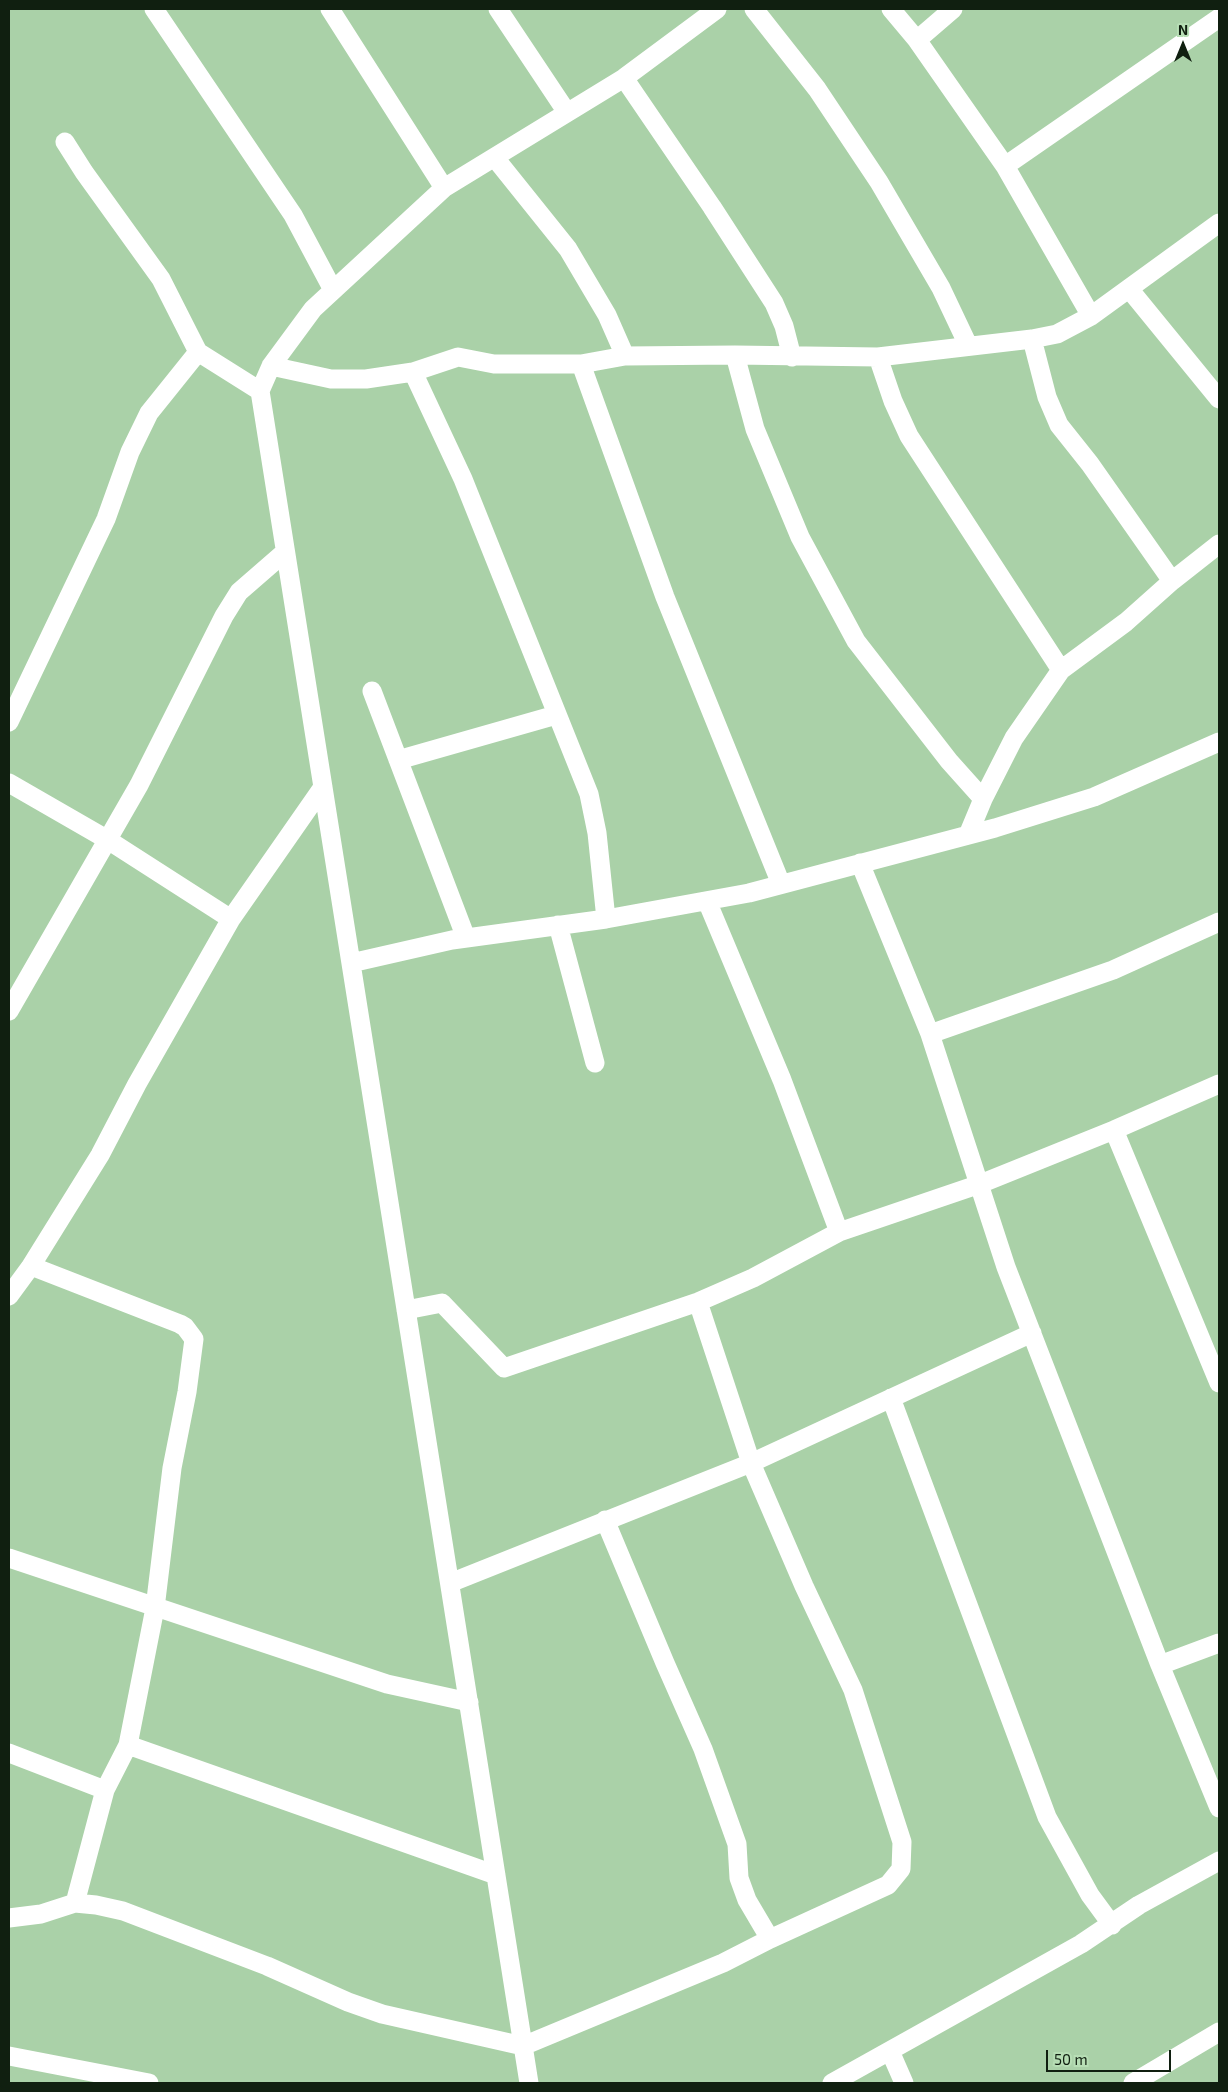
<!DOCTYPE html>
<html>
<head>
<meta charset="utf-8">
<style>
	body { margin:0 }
	#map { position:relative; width:1228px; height:2092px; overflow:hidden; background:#aad1a8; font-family:"Exo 2",sans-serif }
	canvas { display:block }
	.frame { position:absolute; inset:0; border:10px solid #101f10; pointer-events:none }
	.north { position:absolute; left:1158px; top:20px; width:50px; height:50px; -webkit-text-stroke:4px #b7deb5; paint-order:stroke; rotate:0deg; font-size:14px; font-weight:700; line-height:20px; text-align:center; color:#101f10 }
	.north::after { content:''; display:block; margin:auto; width:18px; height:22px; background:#101f10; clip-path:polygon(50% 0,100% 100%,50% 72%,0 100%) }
	.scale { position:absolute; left:1046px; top:2050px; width:125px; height:22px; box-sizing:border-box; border:2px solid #101f10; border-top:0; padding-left:6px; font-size:15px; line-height:18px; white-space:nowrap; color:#101f10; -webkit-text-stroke:4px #b7deb5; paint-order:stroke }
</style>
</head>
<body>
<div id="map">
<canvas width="1228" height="2092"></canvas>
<div class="frame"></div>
<div class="north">N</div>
<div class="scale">50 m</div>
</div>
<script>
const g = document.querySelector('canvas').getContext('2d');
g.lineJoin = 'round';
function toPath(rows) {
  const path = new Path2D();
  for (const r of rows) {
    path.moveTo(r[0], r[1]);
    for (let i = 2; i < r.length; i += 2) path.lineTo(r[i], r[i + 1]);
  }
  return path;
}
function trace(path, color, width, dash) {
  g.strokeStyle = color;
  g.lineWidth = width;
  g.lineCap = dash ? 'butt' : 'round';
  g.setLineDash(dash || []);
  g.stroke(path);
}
trace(toPath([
	[154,9,293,215,333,290],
	[330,9,444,188],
	[498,9,566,111],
	[754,9,817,89,879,182,941,288,968,345],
	[891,9,917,40,1005,166,1091,316],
	[917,40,953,9],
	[624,78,712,207,774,303,784,326,792,357],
	[65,142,84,172,161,279,198,352],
	[495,158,568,249,607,315,625,356],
	[1005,166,1219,18],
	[1130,290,1219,399],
	[1032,339,1047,397,1059,425,1090,464,1172,581],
	[735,355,755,429,800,537,856,641,949,761,983,799],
	[878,357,893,401,909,436,1061,670],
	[581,364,665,597,781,884],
	[271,366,331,379,366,379,413,372,458,357,494,364,581,364,625,356,735,355,878,357,1032,339,1057,334,1091,316,1219,223],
	[413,372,463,479,589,794,597,833,606,919],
	[372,691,466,938],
	[9,722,106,519,130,452,149,413,198,352,260,391],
	[398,760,556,715],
	[9,783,108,840,231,919],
	[968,835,983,799,1014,738,1061,670,1126,622,1172,581,1219,544],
	[860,863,930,1034,1006,1267,1160,1665,1219,1808],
	[707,901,782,1080,839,1232],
	[558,925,595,1063],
	[351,963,452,940,606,919,749,893,995,828,1094,797,1219,742],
	[9,1011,139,785,224,616,239,592,285,552],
	[930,1034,1113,970,1219,922],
	[1114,1130,1219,1383],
	[31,1266,180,1324,185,1327,194,1339,187,1392,172,1468,155,1608,128,1745,105,1790,75,1903],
	[9,1296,31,1266,100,1155,137,1084,231,919,323,787],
	[406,1310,442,1303,504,1368,698,1302,753,1278,839,1232,980,1184,1114,1130,1219,1084],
	[891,1398,1047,1817,1090,1895,1112,1925],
	[605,1520,665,1663,703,1749,737,1844,739,1878,747,1900,770,1939],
	[9,1558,387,1684,469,1702],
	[450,1583,751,1463,1032,1333],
	[1160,1665,1219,1643],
	[128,1745,496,1875],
	[9,1753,105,1790],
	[9,1918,41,1914,75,1903,96,1905,123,1911,267,1966,348,2002,382,2014,523,2046,723,1963,770,1939,888,1885,901,1869,902,1842,853,1690,804,1586,751,1463,698,1302],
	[890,2051,904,2083],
	[9,2056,149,2083],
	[529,2083,260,391,271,366,313,309,444,188,624,78,717,9],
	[832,2083,1081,1944,1139,1905,1219,1861],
	[1133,2083,1219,2032]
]), '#fff', 19);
</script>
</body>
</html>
